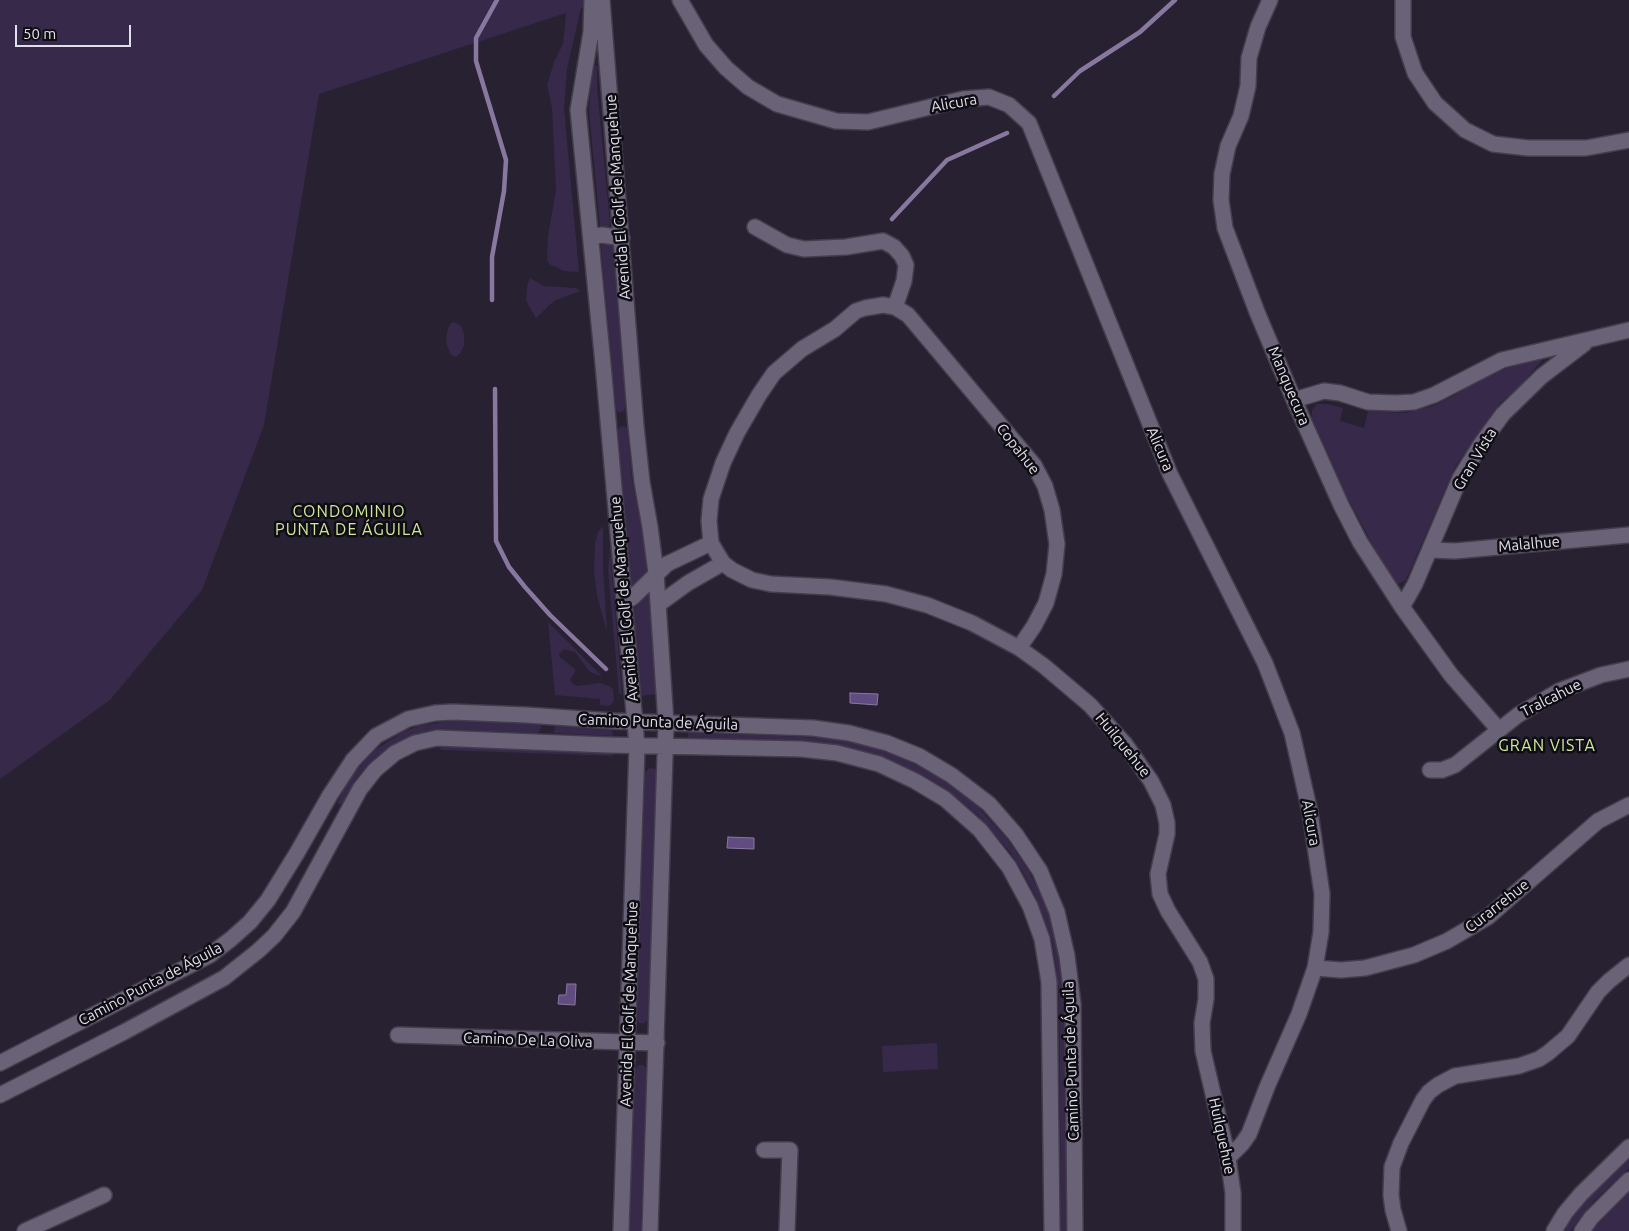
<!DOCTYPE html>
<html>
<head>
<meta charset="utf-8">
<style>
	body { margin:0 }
	#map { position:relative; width:1629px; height:1231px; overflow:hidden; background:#282132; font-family:Ubuntu,sans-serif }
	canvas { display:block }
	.scale { position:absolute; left:15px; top:25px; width:116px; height:22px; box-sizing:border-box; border:2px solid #e3dfea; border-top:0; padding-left:6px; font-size:15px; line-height:18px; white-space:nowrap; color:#e3dfea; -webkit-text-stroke:4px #0f0d14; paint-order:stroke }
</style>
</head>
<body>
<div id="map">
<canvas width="1629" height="1231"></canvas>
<div class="scale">50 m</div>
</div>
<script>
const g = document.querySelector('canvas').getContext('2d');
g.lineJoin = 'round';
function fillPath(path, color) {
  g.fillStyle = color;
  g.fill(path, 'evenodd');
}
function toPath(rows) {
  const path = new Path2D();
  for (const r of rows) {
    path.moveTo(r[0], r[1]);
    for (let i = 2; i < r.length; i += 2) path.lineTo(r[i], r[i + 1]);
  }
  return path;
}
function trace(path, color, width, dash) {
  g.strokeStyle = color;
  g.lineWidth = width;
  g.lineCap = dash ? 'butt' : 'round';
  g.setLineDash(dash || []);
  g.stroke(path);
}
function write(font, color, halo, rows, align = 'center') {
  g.font = font + ' Ubuntu,sans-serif';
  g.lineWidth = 5;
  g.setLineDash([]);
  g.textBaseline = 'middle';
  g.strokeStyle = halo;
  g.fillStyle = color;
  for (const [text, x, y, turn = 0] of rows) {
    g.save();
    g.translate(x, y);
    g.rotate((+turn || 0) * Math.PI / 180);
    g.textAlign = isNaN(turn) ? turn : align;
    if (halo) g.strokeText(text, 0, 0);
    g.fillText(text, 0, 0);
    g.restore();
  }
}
fillPath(toPath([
	[0,0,589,0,589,5,581,8,567,69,564,108,579,272,564,271,549,264,547,260,548,235,556,190,552,108,547,85,554,62,563,44,566,13,319,94,264,425,202,590,110,700,0,779],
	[595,66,597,66,597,87,610,224,607,229,600,226,589,111,591,84],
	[606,241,609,241,613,246,626,406,624,411,621,412,618,412,616,409,601,247,602,243],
	[530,278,544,286,576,288,580,291,554,301,536,318,526,301,527,287],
	[454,322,461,326,464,334,464,345,461,352,456,357,451,355,446,343,447,332,450,324],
	[1543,359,1520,386,1500,403,1455,467,1406,580,1398,584,1394,579,1382,562,1348,499,1312,418,1312,410,1317,404,1327,404,1343,408,1340,421,1364,428,1368,411,1406,413,1433,406,1455,395,1482,377,1517,365],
	[624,426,627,428,632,480,644,541,647,577,634,589,631,588,619,445,618,430,620,427],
	[603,526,603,568,607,632,597,596,594,570,595,543,598,532],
	[610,548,622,694,619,694,608,570],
	[645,595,649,595,657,694,640,696,632,613,635,607],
	[548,622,602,676,597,675,589,671,575,652,564,649,559,654,560,657,575,669,575,672,570,680,572,683,577,686,600,683,609,686,613,689,614,701,612,704,608,706,600,705,600,699,555,695],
	[455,720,535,723,541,726,541,728,538,733,447,730,428,731,414,735,399,742,383,752,369,764,357,778,343,804,338,804,338,801,347,784,365,760,375,750,403,732,419,726],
	[555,725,612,730,613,736,554,733],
	[688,732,828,738,852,742,877,749,901,757,941,778,977,806,1008,840,1028,870,1045,902,1053,926,1059,951,1065,989,1068,1231,1061,1231,1059,993,1056,967,1052,940,1035,895,1023,872,1010,852,978,815,961,801,938,784,915,771,891,760,849,748,829,744,688,738],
	[449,746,613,753,613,756,441,750,440,747],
	[649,768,655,769,658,773,648,1020,644,1023,639,1023,636,1019,645,773],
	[937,1043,938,1069,883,1072,882,1046],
	[639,1065,643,1065,647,1069,641,1231,628,1231,635,1069],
	[1629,1158,1629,1168,1595,1200,1570,1231,1563,1231,1582,1205],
	[1629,1192,1629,1231,1592,1231,1602,1219]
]), '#362949');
const water = toPath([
	[850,693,878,694,877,705,850,703,850,693],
	[728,837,754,838,754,849,727,848,728,837],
	[567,984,576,984,575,1005,558,1004,559,995,566,995,567,984]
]);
fillPath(water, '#614c81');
trace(water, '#8878a0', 1);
trace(toPath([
	[1054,96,1080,71,1140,32,1175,0],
	[892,219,947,160,1007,133],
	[492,300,492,257,504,191,506,160,476,61,476,38,497,0],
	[495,389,496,541,509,567,525,587,550,615,606,669]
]), '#8878a0', 4.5);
const street = toPath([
	[592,0,591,32,578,110,603,364,637,746,621,1231],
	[602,0,636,426,642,482,650,527,656,573,666,723,650,1231],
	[680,0,706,45,726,68,748,87,777,104,836,121,868,122,963,99,989,97,1009,105,1029,123,1170,474,1265,663,1292,733,1310,812,1322,894,1321,932,1315,968,1299,1014,1267,1087,1249,1134,1242,1144,1228,1158],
	[1270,0,1258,27,1249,58,1248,86,1241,116,1228,146,1222,174,1221,200,1225,228,1257,312,1294,400,1341,505,1360,542,1402,607,1451,675,1499,730],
	[1403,0,1403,37,1415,73,1435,103,1465,130,1493,144,1528,148,1586,148,1629,140],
	[755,227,787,245,804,249,846,247,883,241,894,247,902,256,906,265,904,281,895,307],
	[591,237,602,235,622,238],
	[1294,400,1324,391,1340,393,1368,402,1396,403,1414,402,1434,395,1502,360,1629,330],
	[1430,550,1455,551,1629,535],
	[624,603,633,597,667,564,711,543],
	[659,604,688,583,723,563],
	[1402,607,1415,584,1460,478,1481,444,1503,414,1542,376,1584,344],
	[1019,648,1034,626,1046,603,1054,574,1057,544,1052,510,1045,486,1034,465,908,315,895,307,883,305,865,308,856,311,835,329,802,349,774,373,759,395,737,433,723,463,711,499,709,521,711,543,723,563,732,570,752,580,771,584,830,587,886,594,927,605,972,623,1019,648,1044,666,1090,705,1125,744,1151,781,1163,805,1167,823,1167,834,1158,874,1160,894,1168,911,1200,962,1206,979,1206,999,1202,1023,1203,1051,1228,1158,1233,1193,1233,1231],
	[1430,770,1442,770,1455,765,1518,715,1559,691,1601,675,1629,669],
	[1315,968,1341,970,1365,968,1414,955,1447,941,1488,917,1598,821,1629,805],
	[398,1035,657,1043],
	[0,1063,210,955,231,939,250,922,268,900,297,853,330,795,353,760,376,736,408,719,435,713,453,712,526,715,614,721,813,728,849,733,887,743,919,756,951,775,989,804,1016,835,1040,871,1057,912,1067,956,1073,1004,1075,1231],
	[0,1095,124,1032,224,978,258,951,274,936,293,912,360,789,375,770,395,753,415,743,437,738,607,745,801,749,837,753,879,764,915,781,945,799,980,830,1009,867,1030,906,1042,939,1049,982,1052,1231],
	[764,1150,790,1150,787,1231],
	[25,1231,104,1195],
	[1399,1231,1393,1210,1391,1195,1392,1167,1401,1143,1423,1100,1429,1092,1438,1085,1455,1076,1519,1066,1539,1059,1548,1053,1568,1036,1598,992,1609,981,1629,965],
	[1554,1231,1565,1213,1581,1194,1629,1147],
	[1582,1231,1591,1218,1629,1180]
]);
trace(street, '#433d4c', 18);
trace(street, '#6a6276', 15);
write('15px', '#e3dfea', '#0f0d14', [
	["Alicura",954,103,-10],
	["Avenida El Golf de Manquehue",618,197,-94],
	["Manquecura",1289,386,67],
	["Copahue",1018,449,52],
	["Alicura",1160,449,67],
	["Gran Vista",1475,459,-59],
	["Malalhue",1529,544,-5],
	["Avenida El Golf de Manquehue",624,599,-95],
	["Tralcahue",1551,698,-27],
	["Camino Punta de Águila",658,722,2],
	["Huilquehue",1123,745,51],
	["Alicura",1311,823,80],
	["Curarrehue",1497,906,-38],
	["Camino Punta de Águila",150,984,-28],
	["Avenida El Golf de Manquehue",629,1004,-88],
	["Camino De La Oliva",528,1040,2],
	["Camino Punta de Águila",1071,1061,-92],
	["Huilquehue",1222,1136,78]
]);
g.letterSpacing = '1px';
write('16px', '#d1e79c', '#0f0d14', [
	["CONDOMINIO",349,512],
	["PUNTA DE ÁGUILA",349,530],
	["GRAN VISTA",1547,746]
]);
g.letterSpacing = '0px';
</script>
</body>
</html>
